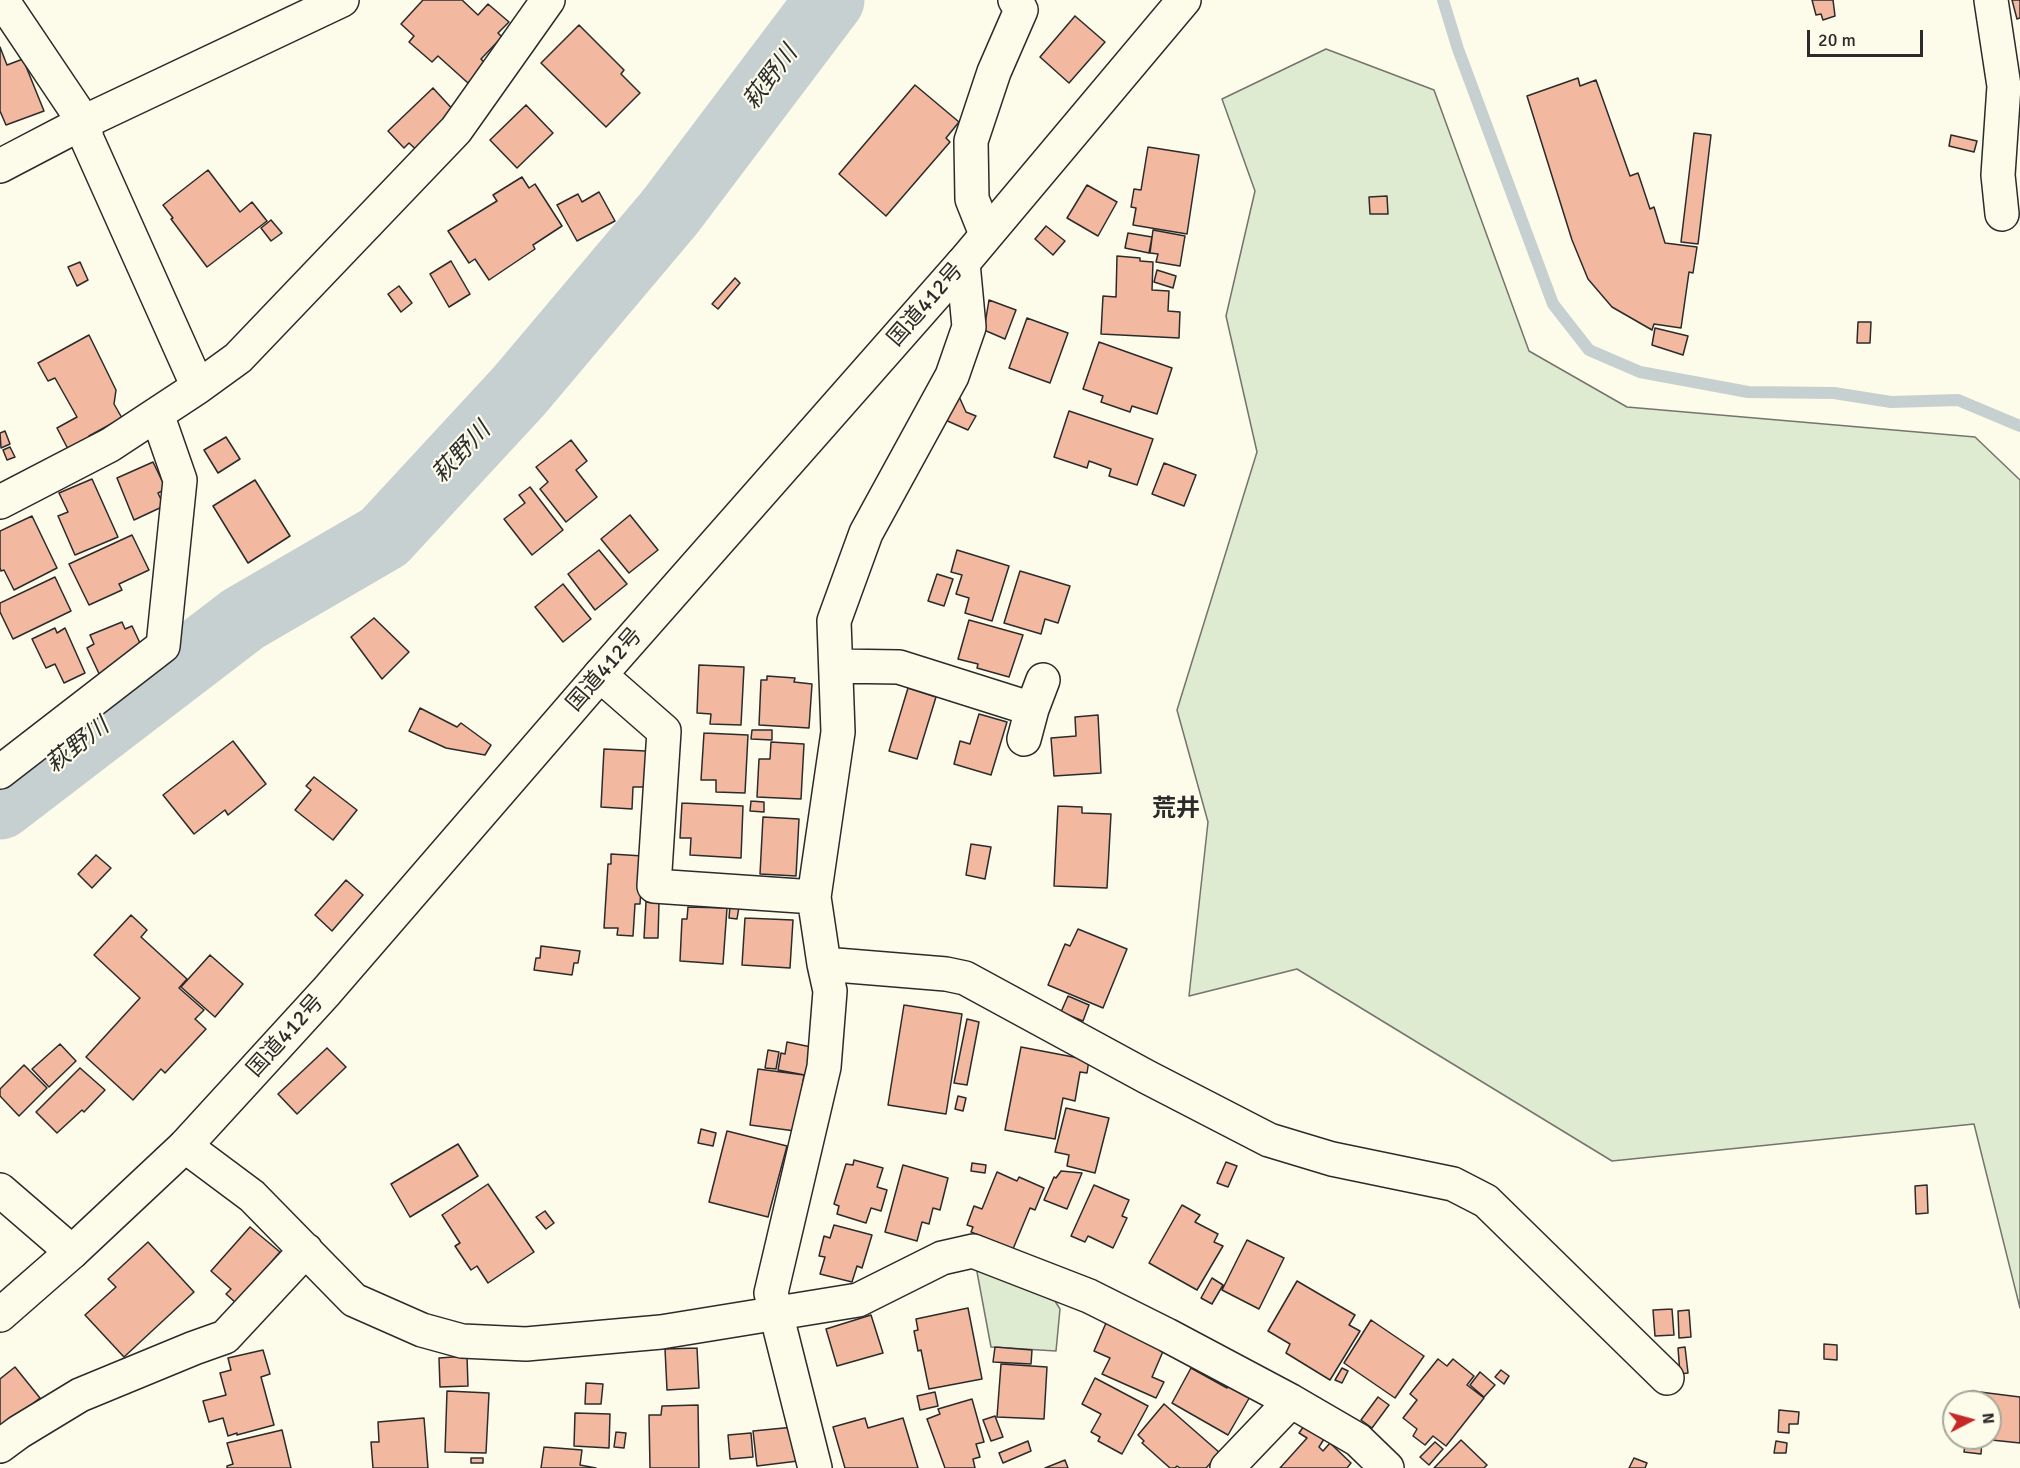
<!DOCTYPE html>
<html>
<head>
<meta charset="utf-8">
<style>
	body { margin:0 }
	#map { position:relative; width:2020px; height:1468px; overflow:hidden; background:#fdfbea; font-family:Signika,sans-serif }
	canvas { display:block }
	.north { position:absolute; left:1942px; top:1390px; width:60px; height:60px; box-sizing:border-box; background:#fdfbea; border:2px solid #a9a89e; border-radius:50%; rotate:84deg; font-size:16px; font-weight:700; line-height:24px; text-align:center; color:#2b2b2b }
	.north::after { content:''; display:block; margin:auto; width:21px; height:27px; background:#c62828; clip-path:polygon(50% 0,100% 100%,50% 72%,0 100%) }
	.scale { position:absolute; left:1807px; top:30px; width:116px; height:27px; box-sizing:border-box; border:3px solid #2b2b2b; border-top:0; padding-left:8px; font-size:18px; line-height:21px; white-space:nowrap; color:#2b2b2b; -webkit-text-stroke:4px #fdfbea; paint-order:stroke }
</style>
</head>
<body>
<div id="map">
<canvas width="2020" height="1468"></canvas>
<div class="north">N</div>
<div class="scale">20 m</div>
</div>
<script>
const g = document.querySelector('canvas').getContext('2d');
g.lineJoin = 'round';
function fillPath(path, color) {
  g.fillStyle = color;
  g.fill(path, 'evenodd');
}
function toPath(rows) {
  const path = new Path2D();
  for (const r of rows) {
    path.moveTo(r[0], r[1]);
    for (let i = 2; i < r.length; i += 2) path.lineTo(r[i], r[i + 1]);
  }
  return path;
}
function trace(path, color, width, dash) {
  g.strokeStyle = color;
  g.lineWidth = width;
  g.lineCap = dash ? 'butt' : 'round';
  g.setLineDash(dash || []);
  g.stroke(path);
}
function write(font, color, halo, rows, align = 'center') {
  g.font = font + ' Signika,"Noto Sans JP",sans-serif';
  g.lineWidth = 4.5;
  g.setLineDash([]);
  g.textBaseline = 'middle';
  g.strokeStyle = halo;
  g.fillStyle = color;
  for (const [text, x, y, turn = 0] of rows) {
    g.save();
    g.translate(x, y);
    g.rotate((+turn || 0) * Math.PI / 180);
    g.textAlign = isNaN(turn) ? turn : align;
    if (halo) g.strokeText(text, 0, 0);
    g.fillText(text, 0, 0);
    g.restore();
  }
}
const green = toPath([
	[1326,49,1434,90,1529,351,1627,407,1975,437,2020,480,2020,1308,1974,1124,1612,1161,1297,969,1189,996,1208,822,1177,710,1257,452,1226,316,1255,191,1222,99,1326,49],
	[979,1270,1050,1293,1060,1309,1056,1351,991,1347,977,1272,979,1270]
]);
fillPath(green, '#deebd1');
trace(green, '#74746e', 1.5);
trace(toPath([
	[1443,0,1458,49,1553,304,1589,350,1640,372,1748,392,1834,393,1891,402,1958,400,2020,426]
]), '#c7d0d0', 12);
trace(toPath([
	[0,805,243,619,384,537,519,391,670,212,830,0]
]), '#c7d0d0', 69);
const building = toPath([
	[423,0,462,0,478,15,488,4,509,22,498,33,502,37,481,59,486,64,468,83,438,56,432,62,409,42,414,36,401,24,423,0],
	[1812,0,1833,0,1835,16,1823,20,1821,14,1816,15,1812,0],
	[2012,0,2020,0,2020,18,2017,19,2012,0],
	[1075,16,1105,42,1069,83,1040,57,1075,16],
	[579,25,624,70,621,74,640,93,606,127,541,63,579,25],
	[0,47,7,65,23,59,44,111,6,125,0,111,0,47],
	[1578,78,1580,86,1596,80,1630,176,1638,173,1650,209,1654,207,1665,243,1697,247,1693,273,1689,272,1681,328,1654,324,1652,330,1612,307,1588,279,1572,240,1527,96,1578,78],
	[915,85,959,122,946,138,950,142,886,216,839,174,915,85],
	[433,88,457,114,422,155,409,143,404,148,388,131,433,88],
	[526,105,553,133,517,168,490,140,526,105],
	[1694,133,1711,135,1698,244,1681,242,1694,133],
	[1951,135,1977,141,1974,152,1949,146,1951,135],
	[1148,147,1199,155,1187,234,1133,225,1136,208,1131,207,1134,189,1141,190,1148,147],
	[208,170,240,212,252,202,267,221,207,267,171,219,173,218,163,205,208,170],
	[522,177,529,188,535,184,562,226,533,245,535,249,489,280,475,259,469,263,448,231,497,201,493,195,522,177],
	[1087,185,1117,202,1098,236,1067,218,1087,185],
	[599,192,615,221,577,241,557,205,578,194,582,202,599,192],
	[1387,196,1388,214,1370,214,1369,197,1387,196],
	[271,220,282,233,271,241,261,228,271,220],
	[1046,226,1065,241,1053,255,1035,239,1046,226],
	[1153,230,1185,236,1180,266,1156,262,1158,254,1150,253,1153,230],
	[1128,233,1152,237,1149,253,1125,248,1128,233],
	[1117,256,1140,258,1140,261,1153,262,1152,290,1169,291,1168,311,1180,312,1179,338,1101,334,1103,296,1116,297,1117,256],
	[451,261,470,294,449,307,430,274,451,261],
	[80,262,88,280,77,286,68,267,80,262],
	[1157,270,1176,276,1173,288,1154,282,1157,270],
	[735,278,740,283,718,309,712,304,735,278],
	[399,286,412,303,401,312,388,294,399,286],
	[989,300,1016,310,1005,339,984,330,989,300],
	[1027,318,1068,333,1050,383,1009,368,1027,318],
	[1858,322,1871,322,1870,343,1857,343,1858,322],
	[1655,328,1688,336,1683,355,1652,345,1655,328],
	[89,335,116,390,114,404,122,418,89,436,90,439,69,451,57,428,77,417,55,378,48,381,38,363,89,335],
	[1099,342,1172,368,1157,414,1132,406,1130,412,1101,402,1103,396,1083,389,1099,342],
	[957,392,966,412,976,416,968,430,943,419,957,392],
	[1069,411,1153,439,1137,485,1109,476,1111,469,1089,461,1087,468,1054,457,1069,411],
	[5,431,10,444,1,448,0,433,5,431],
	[226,437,240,459,218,473,204,450,226,437],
	[571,440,587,461,576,470,597,497,566,522,540,489,548,482,536,467,571,440],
	[10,447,15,457,7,460,3,450,10,447],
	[153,462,166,489,158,493,164,506,134,520,117,478,153,462],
	[1164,463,1196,475,1184,506,1152,494,1164,463],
	[92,479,118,537,75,555,58,516,68,512,59,493,92,479],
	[255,480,290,536,248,563,213,506,255,480],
	[530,487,563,530,532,555,504,519,525,503,519,495,530,487],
	[630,515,658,550,629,573,601,539,630,515],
	[32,516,57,568,14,590,4,570,1,571,0,568,0,531,32,516],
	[132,535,149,570,119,584,122,590,89,605,69,564,132,535],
	[599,550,627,584,595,610,568,574,599,550],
	[957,550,1009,566,992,621,965,613,969,598,956,594,962,575,951,572,957,550],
	[1020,571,1070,586,1058,623,1045,619,1041,634,1004,623,1020,571],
	[937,574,953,579,944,606,928,601,937,574],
	[55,577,71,611,13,639,0,612,0,603,55,577],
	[563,584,591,619,563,642,535,607,563,584],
	[374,618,409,652,382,679,351,637,374,618],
	[969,620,1023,635,1009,677,977,668,978,664,958,659,969,620],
	[122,622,125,629,132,626,147,658,102,680,87,648,94,644,90,635,122,622],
	[55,628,57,633,65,628,85,673,64,683,55,664,46,668,32,639,55,628],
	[699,665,744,667,741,725,710,724,711,714,697,713,699,665],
	[767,676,795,678,794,682,812,684,809,728,759,725,761,680,767,680,767,676],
	[908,688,936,697,917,759,889,751,908,688],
	[420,708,457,727,461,723,491,745,485,755,446,748,409,731,420,708],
	[979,714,1007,722,991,775,954,764,960,741,970,744,979,714],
	[1098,715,1101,773,1054,776,1051,738,1076,736,1075,717,1098,715],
	[752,730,772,730,772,740,751,739,752,730],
	[704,733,748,735,745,793,716,792,716,780,701,780,704,733],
	[233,741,266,784,228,815,225,810,194,834,163,795,233,741],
	[771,742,804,744,801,799,757,797,759,759,770,759,771,742],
	[604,749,646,751,645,787,633,787,632,809,601,807,604,749],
	[314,777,357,810,333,840,295,810,311,790,306,786,314,777],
	[751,801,764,802,764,812,750,811,751,801],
	[682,803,743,806,741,858,690,855,691,838,680,838,682,803],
	[1058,806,1082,807,1082,813,1111,814,1107,888,1054,886,1058,806],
	[763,817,799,819,796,876,760,874,763,817],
	[971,844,991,847,985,879,966,875,971,844],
	[611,854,643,856,640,904,635,904,633,936,617,935,618,928,604,928,608,864,611,864,611,854],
	[96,855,111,868,92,888,78,874,96,855],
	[346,880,363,895,332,931,315,915,346,880],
	[646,902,659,902,658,938,644,938,646,902],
	[730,906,739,907,737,919,729,918,730,906],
	[688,907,727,908,723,964,680,961,682,919,687,919,688,907],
	[131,915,147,930,141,937,187,979,179,988,204,1010,195,1019,206,1029,165,1073,161,1069,133,1100,86,1057,140,998,94,955,131,915],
	[745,918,793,920,790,968,742,965,745,918],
	[1078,929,1127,949,1103,1008,1048,985,1065,944,1070,946,1078,929],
	[541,946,580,951,578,963,574,963,572,975,534,970,536,958,540,958,541,946],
	[210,955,243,984,215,1017,181,987,210,955],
	[1068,996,1089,1005,1083,1021,1061,1012,1068,996],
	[904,1005,962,1014,946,1114,888,1105,904,1005],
	[967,1019,979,1022,967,1085,954,1083,967,1019],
	[787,1042,816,1048,810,1076,778,1070,781,1053,785,1054,787,1042],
	[60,1044,76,1061,49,1087,32,1069,60,1044],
	[1021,1047,1089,1060,1087,1073,1080,1072,1075,1101,1063,1098,1055,1139,1005,1130,1021,1047],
	[327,1048,346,1067,297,1114,278,1094,327,1048],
	[768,1050,779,1052,776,1069,765,1068,768,1050],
	[24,1065,47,1088,19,1116,0,1096,0,1089,24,1065],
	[80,1068,105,1090,84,1112,82,1110,57,1133,36,1112,80,1068],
	[758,1069,804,1075,795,1131,750,1125,758,1069],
	[958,1096,966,1098,963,1111,955,1109,958,1096],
	[1066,1108,1109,1118,1095,1173,1067,1166,1069,1155,1055,1152,1066,1108],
	[701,1129,716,1133,713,1146,698,1143,701,1129],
	[727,1131,787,1146,768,1217,709,1202,727,1131],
	[458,1144,478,1176,410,1217,391,1184,458,1144],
	[854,1160,883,1168,877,1187,887,1190,881,1211,871,1208,866,1223,837,1214,839,1206,834,1204,846,1164,853,1165,854,1160],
	[1226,1162,1237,1166,1228,1187,1217,1183,1226,1162],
	[972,1163,986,1165,985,1173,971,1171,972,1163],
	[903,1165,948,1178,940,1210,933,1208,929,1224,922,1222,917,1241,885,1232,903,1165],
	[1061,1171,1082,1173,1067,1209,1044,1200,1054,1177,1056,1178,1061,1171],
	[997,1172,1017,1181,1019,1177,1044,1188,1035,1210,1030,1208,1013,1249,971,1232,973,1227,967,1225,974,1206,982,1209,997,1172],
	[488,1184,534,1252,488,1283,477,1266,471,1270,455,1246,460,1243,442,1215,488,1184],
	[1094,1185,1129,1200,1122,1216,1127,1218,1113,1248,1088,1236,1085,1242,1071,1236,1094,1185],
	[1927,1185,1928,1213,1916,1214,1915,1186,1927,1185],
	[1182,1205,1200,1215,1195,1222,1218,1234,1214,1242,1223,1246,1197,1290,1149,1263,1182,1205],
	[545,1211,554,1223,546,1229,536,1217,545,1211],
	[834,1225,872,1235,862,1268,857,1266,852,1282,820,1274,825,1257,819,1256,824,1236,830,1238,834,1225],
	[250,1227,280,1252,236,1303,226,1294,231,1289,211,1271,250,1227],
	[1247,1240,1284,1258,1259,1309,1222,1290,1247,1240],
	[148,1242,194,1292,124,1357,85,1315,116,1287,108,1279,148,1242],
	[1212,1278,1223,1285,1212,1304,1201,1298,1212,1278],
	[1297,1281,1355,1315,1349,1325,1360,1331,1330,1380,1286,1353,1290,1344,1268,1331,1297,1281],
	[968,1308,982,1379,929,1389,921,1350,918,1351,914,1331,918,1330,916,1319,968,1308],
	[1672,1309,1674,1335,1655,1336,1653,1310,1672,1309],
	[1689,1310,1691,1337,1679,1338,1678,1311,1689,1310],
	[871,1315,883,1353,837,1366,826,1329,871,1315],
	[1371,1320,1424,1356,1395,1398,1344,1363,1371,1320],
	[1106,1323,1164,1349,1152,1377,1164,1382,1156,1398,1102,1374,1110,1358,1094,1351,1106,1323],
	[1824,1344,1837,1345,1837,1360,1824,1359,1824,1344],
	[995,1347,1032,1350,1031,1364,993,1362,995,1347],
	[1685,1347,1688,1373,1680,1374,1678,1348,1685,1347],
	[697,1348,699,1388,667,1390,665,1349,697,1348],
	[263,1350,270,1374,261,1377,274,1425,237,1435,237,1433,228,1436,223,1418,209,1422,203,1401,226,1395,220,1373,231,1370,228,1358,263,1350],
	[467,1356,468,1386,440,1387,439,1358,467,1356],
	[1438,1359,1447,1366,1453,1359,1474,1376,1467,1385,1484,1398,1446,1446,1433,1436,1425,1445,1413,1436,1417,1429,1403,1418,1417,1400,1410,1394,1438,1359],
	[1001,1364,1047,1367,1044,1419,997,1417,1001,1364],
	[15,1367,40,1398,0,1429,0,1379,15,1367],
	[1191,1368,1227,1388,1230,1384,1251,1395,1228,1435,1172,1403,1191,1368],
	[1342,1368,1348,1371,1342,1383,1335,1380,1342,1368],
	[1501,1370,1509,1376,1504,1384,1495,1377,1501,1370],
	[1480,1372,1495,1385,1484,1397,1470,1385,1480,1372],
	[1095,1378,1148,1406,1122,1454,1098,1441,1100,1437,1091,1432,1101,1414,1082,1404,1095,1378],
	[586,1383,603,1384,601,1404,585,1404,586,1383],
	[447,1391,489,1393,486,1453,445,1452,447,1391],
	[1972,1391,2020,1397,2020,1443,1982,1439,1981,1454,1964,1452,1966,1438,1990,1438,1990,1402,1971,1402,1972,1391],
	[935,1392,938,1406,920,1410,917,1396,935,1392],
	[1378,1397,1389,1405,1372,1428,1361,1420,1378,1397],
	[972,1399,984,1442,976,1444,980,1457,973,1459,975,1468,945,1468,927,1419,940,1414,938,1409,972,1399],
	[1164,1404,1220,1453,1206,1468,1180,1468,1177,1466,1175,1468,1170,1468,1142,1443,1144,1441,1138,1435,1164,1404],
	[698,1405,699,1468,650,1468,649,1415,661,1415,662,1406,698,1405],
	[1779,1410,1799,1412,1798,1424,1789,1424,1789,1433,1778,1432,1779,1410],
	[575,1413,610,1414,609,1448,574,1446,575,1413],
	[995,1416,1003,1437,991,1441,983,1420,995,1416],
	[424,1418,428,1468,373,1468,371,1442,379,1442,378,1422,424,1418],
	[865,1418,868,1428,903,1418,918,1468,845,1468,833,1427,865,1418],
	[1304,1426,1324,1439,1319,1447,1323,1451,1330,1443,1351,1463,1347,1468,1280,1468,1307,1438,1299,1433,1304,1426],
	[794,1427,798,1461,757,1466,753,1431,794,1427],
	[282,1430,291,1468,227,1468,227,1466,233,1464,227,1443,282,1430],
	[616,1432,626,1433,624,1448,614,1447,616,1432],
	[751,1433,753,1457,730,1459,728,1435,751,1433],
	[1461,1440,1487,1465,1484,1468,1434,1468,1461,1440],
	[1028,1441,1031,1451,1003,1463,999,1453,1028,1441],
	[1776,1441,1787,1443,1786,1453,1774,1453,1776,1441],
	[1435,1442,1443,1449,1429,1465,1420,1457,1435,1442],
	[544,1447,582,1450,580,1465,596,1468,541,1468,544,1447],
	[471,1458,483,1458,483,1463,471,1463,471,1458],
	[1634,1458,1647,1463,1645,1468,1629,1468,1634,1458],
	[1065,1460,1068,1468,1045,1468,1065,1460]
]);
fillPath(building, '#f2b8a0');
trace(building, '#2b2b2b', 1.5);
const street = toPath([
	[2,0,84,122,87,139,198,387],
	[1991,0,2004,86,1998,175,2002,214],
	[986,234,972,199,971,141,994,72,1021,10,1015,0],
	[0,502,110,445,198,387,238,358,456,130,548,0],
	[836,666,899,667,1032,709,1024,739],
	[600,675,664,731,654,886,814,897],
	[1032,709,1043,680],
	[0,772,163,646,180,480,157,414],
	[824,964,946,974,965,978,1147,1077,1269,1140,1332,1159,1453,1184,1486,1201,1667,1378],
	[185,1146,252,1196,354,1300,422,1330,462,1341,526,1344,661,1332,858,1300,942,1258,973,1251,1089,1296,1167,1335,1291,1401,1358,1440,1387,1468],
	[0,1190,72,1252],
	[0,1446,19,1432,80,1395,194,1348,225,1337,306,1250],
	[815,1468,771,1293,824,1067,830,991,824,964,814,897,838,732,834,621,866,533,952,376,969,327,963,263],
	[1227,1468,1291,1401]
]);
const secondary = toPath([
	[0,166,84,122,342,0]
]);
const highway = toPath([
	[0,1315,72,1252,185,1146,326,992,600,675,963,263,1184,0]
]);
trace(street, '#2b2b2b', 36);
trace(secondary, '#2b2b2b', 36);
trace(highway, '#2b2b2b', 36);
trace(street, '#fdfbea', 33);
trace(secondary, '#fdfbea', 33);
trace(highway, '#fdfbea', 33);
write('22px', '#2b2b2b', '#fdfbea', [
	["国道412号",926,305,-49],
	["国道412号",605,670,-49],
	["国道412号",286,1036,-48]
]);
write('italic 24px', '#2b2b2b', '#fdfbea', [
	["萩野川",771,78,-53],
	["萩野川",462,453,-47],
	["萩野川",78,746,-38]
]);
write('bold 24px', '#2b2b2b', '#fdfbea', [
	["荒井",1176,810]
]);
</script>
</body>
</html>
